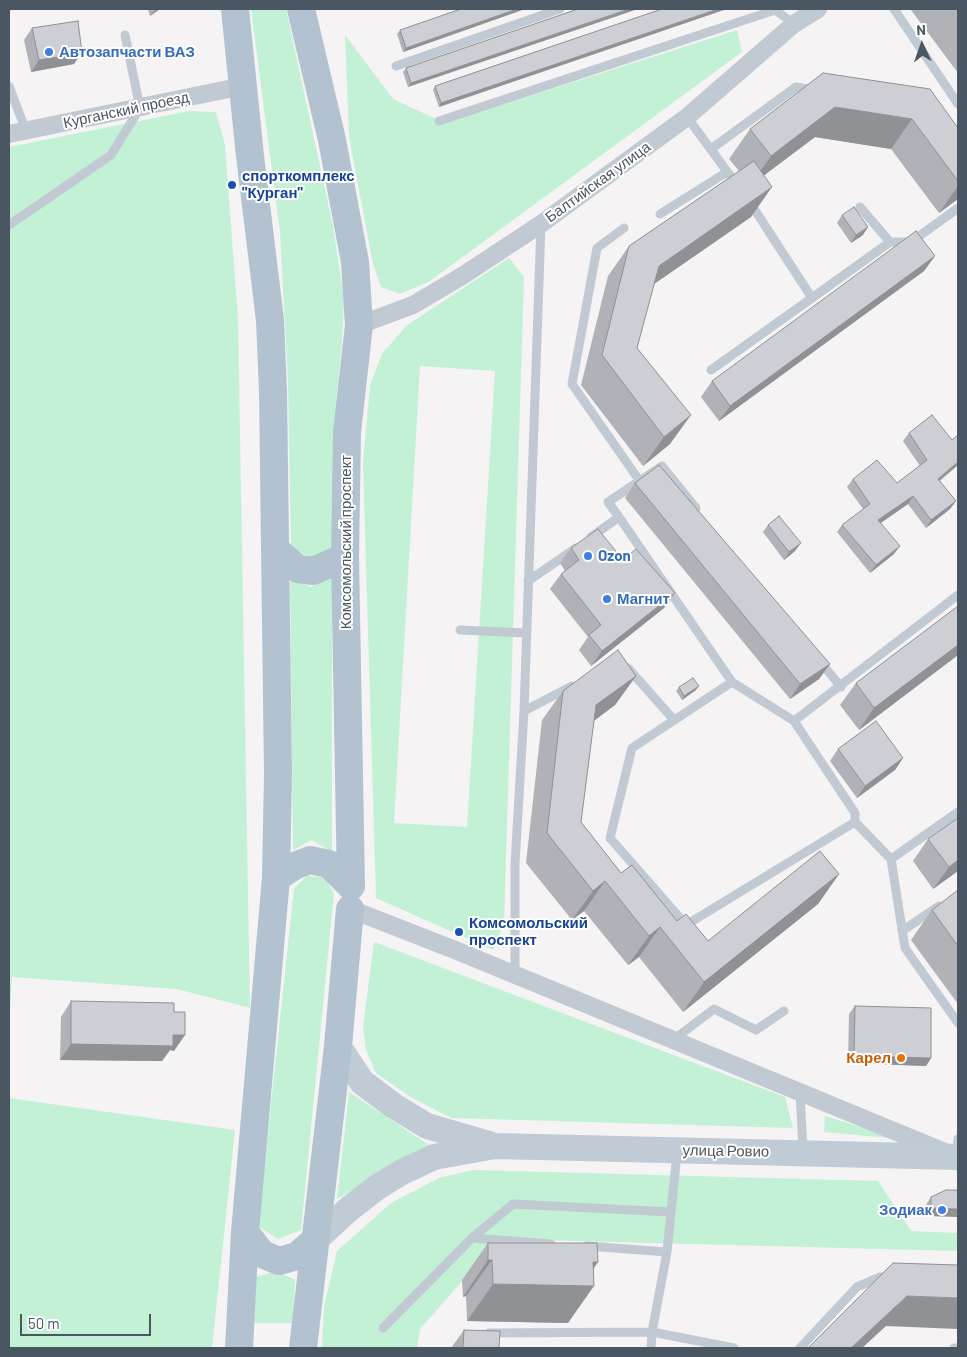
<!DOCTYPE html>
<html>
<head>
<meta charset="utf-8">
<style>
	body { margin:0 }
	#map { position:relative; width:967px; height:1357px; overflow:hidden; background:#f5f3f3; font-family:Barlow,sans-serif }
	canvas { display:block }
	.frame { position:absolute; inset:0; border:10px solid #4a5661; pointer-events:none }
	.north { position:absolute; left:897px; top:20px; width:50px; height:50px; -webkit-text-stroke:4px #fff; paint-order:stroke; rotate:357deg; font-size:14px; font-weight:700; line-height:20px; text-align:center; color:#4a5661 }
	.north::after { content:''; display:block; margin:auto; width:18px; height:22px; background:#4a5661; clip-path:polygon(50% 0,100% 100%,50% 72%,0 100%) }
	.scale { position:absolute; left:20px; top:1314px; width:131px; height:22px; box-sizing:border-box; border:2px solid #4a5661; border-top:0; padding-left:6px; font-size:15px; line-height:18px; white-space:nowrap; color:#4a5661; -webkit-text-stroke:4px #fff; paint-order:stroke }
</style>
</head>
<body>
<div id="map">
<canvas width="967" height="1357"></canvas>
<div class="frame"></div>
<div class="north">N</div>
<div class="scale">50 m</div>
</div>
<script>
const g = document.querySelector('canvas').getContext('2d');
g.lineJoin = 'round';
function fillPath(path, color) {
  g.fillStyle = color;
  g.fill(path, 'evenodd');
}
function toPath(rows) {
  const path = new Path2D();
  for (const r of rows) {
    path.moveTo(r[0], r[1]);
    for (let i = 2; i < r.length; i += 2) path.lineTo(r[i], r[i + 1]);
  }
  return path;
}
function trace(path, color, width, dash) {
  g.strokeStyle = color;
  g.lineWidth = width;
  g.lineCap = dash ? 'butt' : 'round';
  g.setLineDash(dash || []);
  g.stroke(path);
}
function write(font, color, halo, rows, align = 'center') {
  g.font = font + ' Barlow,sans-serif';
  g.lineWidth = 4;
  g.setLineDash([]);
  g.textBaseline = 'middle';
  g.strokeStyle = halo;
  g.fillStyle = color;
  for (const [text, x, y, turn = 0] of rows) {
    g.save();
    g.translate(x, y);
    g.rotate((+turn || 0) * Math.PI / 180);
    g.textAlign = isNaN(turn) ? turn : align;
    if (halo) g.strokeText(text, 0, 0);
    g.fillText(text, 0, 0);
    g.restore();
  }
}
fillPath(toPath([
	[251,9,286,9,333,226,344,298,342,343,334,424,334,547,312,559,291,547,288,380,280,232],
	[737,30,742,52,430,281,400,294,381,287,373,264,349,137,345,35,393,99,445,123],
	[189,111,216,112,225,145,238,318,250,1008,177,989,12,977,9,1032,9,147],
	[509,258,524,277,504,922,493,950,376,898,363,463,370,385,382,354,406,326],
	[420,366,495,371,467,827,394,823],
	[290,575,310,587,332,576,332,852,312,840,293,850],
	[307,876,324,877,334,893,301,1230,278,1239,258,1226,294,888],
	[374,942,785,1097,793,1128,451,1118,409,1096,376,1073,366,1050,363,1027],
	[349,1092,429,1145,337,1199],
	[9,1098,235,1130,212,1348,9,1348],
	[825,1116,900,1139,824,1132],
	[473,1170,878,1181,911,1231,958,1233,958,1251,499,1239,420,1329,417,1348,322,1348,324,1307,337,1251,391,1203,439,1178],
	[276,1271,295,1280,293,1323,254,1323,256,1277]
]), '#c3f1d5');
trace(toPath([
	[774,9,794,24],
	[894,9,958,104],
	[396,66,560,9],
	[9,86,26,131,24,132],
	[687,117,737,185],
	[439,121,775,10],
	[711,149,796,87,814,90],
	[749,201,812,298,890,242,911,242,958,208],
	[860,207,890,242],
	[660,214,727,172],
	[9,225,111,155,140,108,125,35],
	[624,228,597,248,572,384,639,480],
	[711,370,812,298],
	[619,517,608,502,662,466,696,508],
	[591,537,619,517,732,682,632,748,610,838,686,925,855,822,891,859,905,948,958,1023],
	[528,581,576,548],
	[460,630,526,633],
	[819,660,841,687],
	[628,668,674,720],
	[732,682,794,721,855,813,855,822],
	[524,711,572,686],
	[794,721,958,595],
	[891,859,958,812],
	[902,931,939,906],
	[515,975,515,864,524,711,541,224],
	[673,1040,714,1009,756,1030,784,1011],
	[800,1092,803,1150],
	[957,1154,958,1139],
	[472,1238,551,1244],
	[587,1246,667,1252],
	[383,1328,472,1238,513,1204,671,1212],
	[489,1333,652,1332,734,1348],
	[651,1348,652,1332,667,1252,677,1153],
	[800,1348,857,1287,880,1277,891,1277],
	[954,1348,958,1348]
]), '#c1cad2', 9);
trace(toPath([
	[9,134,243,86],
	[359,325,413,305,462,276,541,224,687,117,794,24,818,9],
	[350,909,455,950,945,1152]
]), '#c1cad2', 18);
trace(toPath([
	[338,1046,362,1082,394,1106,427,1126,489,1144],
	[314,1241,349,1209,376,1188,402,1172,434,1157,495,1146,958,1157]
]), '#c1cbd6', 26);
trace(toPath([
	[235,9,250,156,270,320,273,391,278,774,276,878,245,1232,239,1348],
	[301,9,332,140,355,262,359,325,347,432,345,557,351,886],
	[275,549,298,569,313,571,345,557],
	[276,878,294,866,310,860,329,864,351,886],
	[245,1232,262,1254,279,1261,297,1256,314,1241],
	[303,1348,338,1046,350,909]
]), '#b3c2d1', 28);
fillPath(toPath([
	[148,9,160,9,150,16],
	[461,9,525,9,403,52,397,34,400,30],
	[578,9,408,87,403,72,406,68],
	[662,9,439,107,433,90,435,86],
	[911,9,958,9,958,73,911,10],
	[32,28,74,64,31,72,24,40],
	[823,73,958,128,958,199,939,213,891,149,815,137,764,175,751,217,654,284,637,348,670,444,643,466,581,385,608,276,629,246,739,171,729,159,750,129],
	[842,215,863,235,851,243,837,223],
	[935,256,924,271,719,421,701,397,712,381],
	[909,433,952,440,958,435,958,465,940,481,956,501,950,509,926,528,908,504,881,523,894,554,870,573,837,532,842,525,863,509,847,487,853,479,897,483,920,466,903,441],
	[635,483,830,664,819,679,790,699,625,498],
	[768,525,795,551,784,560,763,532],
	[571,548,623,560,664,608,591,666,579,650,588,637,550,589,561,574,565,571,560,563],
	[958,606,958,655,859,730,840,705,856,683],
	[636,676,615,705,594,721,581,822,621,873,677,921,708,941,839,874,818,904,683,1012,639,957,628,965,584,911,572,920,526,863,542,720,563,691],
	[679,687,696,690,682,700,676,691],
	[838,749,903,758,895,770,857,798,830,761],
	[928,839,958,871,933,889,913,861],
	[958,890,958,1004,911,940,932,910],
	[71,1001,174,1051,170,1050,162,1061,60,1060,61,1017],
	[855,1006,931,1058,926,1066,848,1063,849,1014],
	[958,1190,926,1216,926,1205,931,1197],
	[488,1243,593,1270,568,1323,467,1321,466,1296,463,1297,462,1280],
	[464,1330,499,1348,451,1348]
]), '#b0b2b7');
fillPath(toPath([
	[156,9,160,9,150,16],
	[517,9,525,9,403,52,406,48],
	[629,9,638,9,408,87,411,83],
	[718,9,727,9,439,107,441,103],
	[82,53,74,64,31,72,39,60],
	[835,107,912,119,891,149,815,137,750,186,771,156],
	[958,186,958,199,939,213],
	[772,187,751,217,638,295,659,266],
	[868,227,863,235,851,243,856,235],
	[935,256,924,271,719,421,730,406],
	[691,415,670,444,643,466,664,437],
	[958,462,958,465,932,486,938,479],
	[913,496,908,504,873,528,878,520],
	[956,501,950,509,926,528,931,520],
	[801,543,795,551,784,560,789,552],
	[900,546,894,554,870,573,876,565],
	[675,593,664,608,591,666,602,651],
	[958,645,958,655,859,730,874,708],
	[830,664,819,679,790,699,800,684],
	[636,676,615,705,576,734,596,705],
	[699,686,696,690,682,700,684,696],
	[903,758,895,770,857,798,865,786],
	[958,860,958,871,933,889,949,867],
	[839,874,818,904,683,1012,704,982],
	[605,881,584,911,572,920,593,891],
	[660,927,639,957,628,965,649,936],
	[173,1035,185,1035,174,1051,170,1050,162,1061,60,1060,71,1044],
	[854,1056,931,1058,926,1066,848,1063],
	[931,1208,958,1209,958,1217,926,1216],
	[488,1260,492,1260,466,1296,463,1297],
	[593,1262,598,1262,582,1286,594,1286,568,1323,467,1321,493,1284],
	[907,1296,958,1298,958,1329,886,1326,862,1348,851,1348]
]), '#909195');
const building = toPath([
	[461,9,517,9,406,48,400,30,461,9],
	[578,9,629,9,411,83,406,68,578,9],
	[662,9,718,9,441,103,435,86,662,9],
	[78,21,82,53,39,60,32,28,78,21],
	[823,73,930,89,958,128,958,181,912,119,835,107,771,156,750,129,823,73],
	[754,161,772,187,659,266,637,348,691,415,664,437,602,355,629,246,754,161],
	[854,207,868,227,856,235,842,215,854,207],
	[916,231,935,256,730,406,712,381,916,231],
	[932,415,952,440,958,435,958,462,938,479,956,501,931,520,913,496,878,520,900,546,876,565,842,525,870,504,853,479,877,460,897,483,927,460,909,433,932,415],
	[659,465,830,664,800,684,635,483,659,465],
	[779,516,801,543,789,552,768,525,779,516],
	[598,529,623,560,636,549,675,593,602,651,589,635,601,625,561,574,579,560,571,548,598,529],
	[958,606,958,645,874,708,856,683,958,606],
	[618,650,636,676,596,705,581,822,621,873,632,865,677,921,686,914,708,941,820,851,839,874,704,982,660,927,649,936,605,881,593,891,547,833,563,691,618,650],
	[693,678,699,686,684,696,679,687,693,678],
	[876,721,903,758,865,786,838,749,876,721],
	[958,818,958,860,949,867,928,839,958,818],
	[958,890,958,946,932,910,958,890],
	[71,1001,174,1003,174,1012,185,1012,185,1035,173,1035,173,1046,71,1044,71,1001],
	[855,1006,931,1008,931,1058,854,1056,855,1006],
	[946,1190,958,1190,958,1209,931,1208,931,1197,946,1190],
	[488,1243,597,1243,598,1262,593,1262,594,1286,493,1284,492,1260,488,1260,488,1243],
	[893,1263,958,1265,958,1298,907,1296,851,1348,808,1348,893,1263],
	[464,1330,500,1331,499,1348,463,1348,464,1330]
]);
fillPath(building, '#cdcfd5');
trace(building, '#909195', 1);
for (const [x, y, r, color] of [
	[49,52,5,"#3f7fe0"],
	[232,185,5,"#1a4fb4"],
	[588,556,5,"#3f7fe0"],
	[607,599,5,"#3f7fe0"],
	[459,932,5,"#1a4fb4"],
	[901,1058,5,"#e8710a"],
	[942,1210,5,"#3f7fe0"]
]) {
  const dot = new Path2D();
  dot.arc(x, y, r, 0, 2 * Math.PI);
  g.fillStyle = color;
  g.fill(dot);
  trace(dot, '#fff', 2);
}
write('bold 15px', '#366cbe', '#fff', [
	["Автозапчасти ВАЗ",59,52],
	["Ozon",598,556],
	["Магнит",617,599],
	["Зодиак",932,1210,"right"]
], 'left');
write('15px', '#4a5661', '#fff', [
	["Курганский проезд",126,110,-12],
	["Балтийская улица",598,182,-36],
	["Комсомольский проспект",346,542,-90],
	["улица Ровио",726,1151,1]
]);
write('bold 15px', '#164399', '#fff', [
	["спорткомплекс",242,176],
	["\"Курган\"",242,193],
	["Комсомольский",469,923],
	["проспект",469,940]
], 'left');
write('bold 15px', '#c56008', '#fff', [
	["Карел",891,1058]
], 'right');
</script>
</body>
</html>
